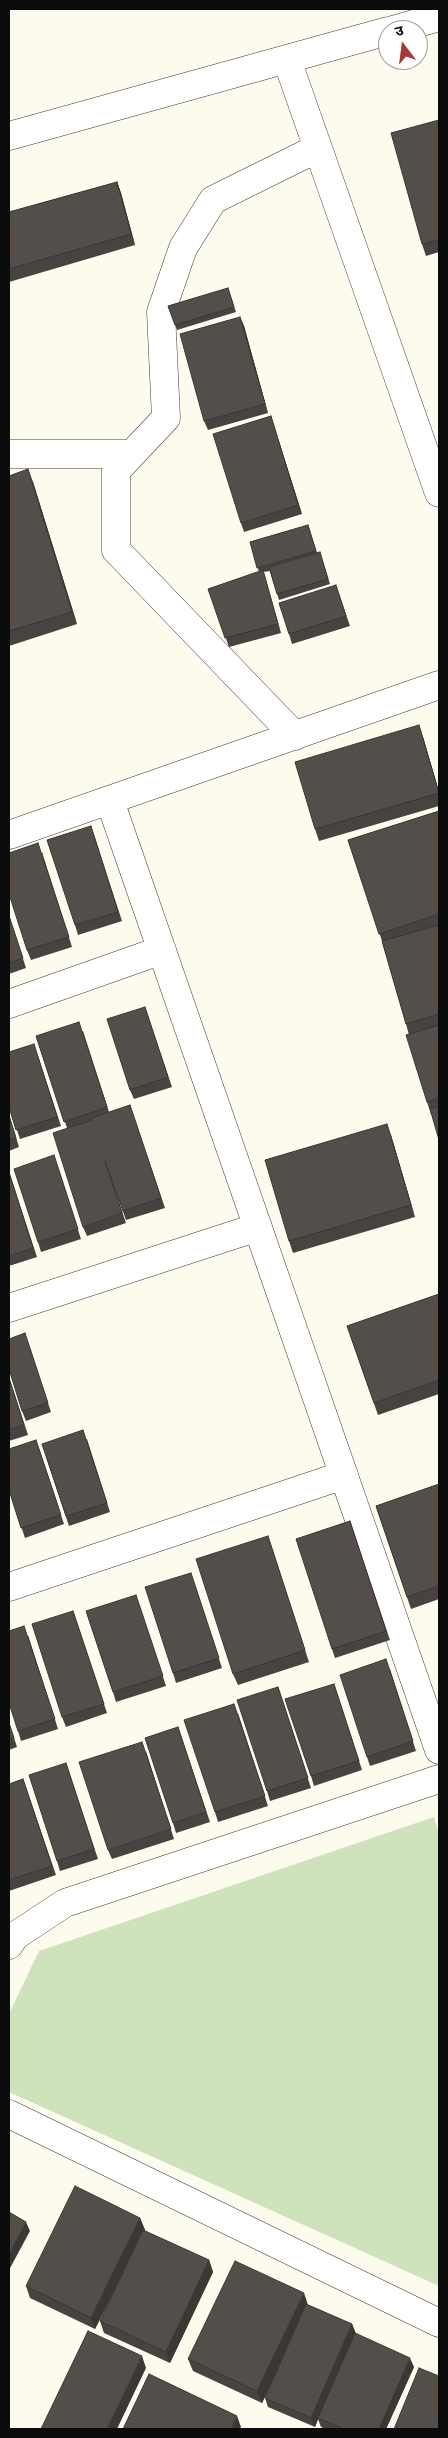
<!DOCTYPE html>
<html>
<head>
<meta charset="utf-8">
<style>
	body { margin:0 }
	#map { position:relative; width:448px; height:2438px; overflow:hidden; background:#fdfaee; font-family:"Times New Roman","Noto Sans Devanagari",serif }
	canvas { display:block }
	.frame { position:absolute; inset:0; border:10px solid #0c0c0c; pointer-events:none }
	.north { position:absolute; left:378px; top:20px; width:50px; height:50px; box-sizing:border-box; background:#fff; border:1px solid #9e9e9e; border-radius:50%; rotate:345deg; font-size:14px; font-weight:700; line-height:20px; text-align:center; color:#0c0c0c }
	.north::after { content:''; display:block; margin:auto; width:18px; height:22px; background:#a93738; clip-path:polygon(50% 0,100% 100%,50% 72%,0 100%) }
</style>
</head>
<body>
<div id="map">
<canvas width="448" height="2438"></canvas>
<div class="frame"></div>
<div class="north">उ</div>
</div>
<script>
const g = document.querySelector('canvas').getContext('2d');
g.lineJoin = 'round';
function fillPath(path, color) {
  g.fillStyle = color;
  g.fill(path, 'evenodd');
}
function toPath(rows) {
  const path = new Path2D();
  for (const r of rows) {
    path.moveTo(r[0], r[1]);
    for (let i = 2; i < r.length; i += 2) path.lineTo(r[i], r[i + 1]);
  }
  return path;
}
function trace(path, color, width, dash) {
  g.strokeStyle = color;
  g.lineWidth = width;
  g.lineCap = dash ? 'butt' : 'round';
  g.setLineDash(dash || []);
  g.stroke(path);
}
fillPath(toPath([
	[434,1817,439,1834,439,2286,9,2092,9,2014,39,1951]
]), '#cee3bc');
const minor = toPath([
	[393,30,439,17],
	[287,60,439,493],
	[9,136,388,31],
	[9,454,132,454],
	[295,736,116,550,116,471,166,418,161,312,183,248,213,200,318,148],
	[110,801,439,1750],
	[9,835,439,685],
	[9,1004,162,950],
	[9,1308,258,1227],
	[9,1587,344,1475],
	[9,1945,15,1936,65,1903,439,1779],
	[9,2114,439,2323]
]);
trace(minor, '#3f3f3f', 29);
trace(minor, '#fff', 28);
fillPath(toPath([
	[439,120,439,252,426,256,422,244],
	[117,182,121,193,135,245,9,282,9,212],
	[228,288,236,312,177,330,168,306],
	[240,317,244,326,268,413,208,430,204,421],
	[271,416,302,514,244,532,241,523],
	[9,476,33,482,77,624,9,646],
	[308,525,317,553,320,552,330,584,279,600,270,571,263,572,281,633,229,647,208,589,259,572,250,542],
	[339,594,350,626,292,644,289,634],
	[423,737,439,792,439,806,319,841,315,829],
	[439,811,439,1140,432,1114,431,1114,427,1102,409,1035,406,1024,382,941,348,840],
	[94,835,122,921,78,935,75,925],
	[42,852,72,947,31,960,27,950],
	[9,915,26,968,9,974],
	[148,1016,172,1087,134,1099,130,1090],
	[83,1031,109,1112,130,1105,165,1208,126,1220,110,1175,126,1223,87,1236,83,1227,67,1128,36,1036],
	[37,1053,61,1126,20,1139,9,1107],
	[9,1114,19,1147,9,1151],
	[391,1135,415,1217,293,1253,289,1241],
	[54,1155,81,1239,41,1252,38,1242],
	[9,1172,37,1257,9,1266],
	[439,1294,439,1394,378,1415,347,1326],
	[28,1343,51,1412,26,1421,22,1411],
	[9,1377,28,1435,9,1441],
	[87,1439,110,1512,69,1526,42,1444],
	[39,1449,64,1524,25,1538,9,1490],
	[439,1484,439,1599,411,1609,376,1506],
	[350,1521,390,1640,335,1658,332,1649],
	[268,1536,309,1662,238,1685,233,1674],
	[194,1582,222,1668,176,1683,173,1673],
	[139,1604,166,1686,116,1702,113,1692],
	[73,1611,107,1713,66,1727,62,1717],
	[28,1635,58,1729,21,1741,18,1731],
	[390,1669,416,1751,370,1766,367,1757],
	[278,1687,311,1788,270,1801,267,1791],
	[337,1693,362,1770,314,1786,311,1776],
	[238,1713,268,1806,218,1822,215,1812],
	[9,1722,17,1747,9,1750],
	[178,1727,210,1822,176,1833,173,1823],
	[146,1751,174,1839,112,1859,108,1850],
	[66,1763,98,1859,60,1871,57,1861],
	[23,1779,56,1875,9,1891,9,1784],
	[140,2218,145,2230,144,2231,209,2260,213,2272,170,2363,104,2333,100,2321,112,2295,95,2329,30,2298,26,2286],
	[308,2305,352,2324,356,2334,414,2367,386,2429,326,2429,321,2427,318,2419,315,2427,268,2407,265,2398,273,2379,262,2403,193,2371,188,2359]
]), '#484340');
fillPath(toPath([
	[117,182,121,193,135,245,131,234],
	[240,317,244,326,268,413,265,404],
	[271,416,274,426,302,514,298,505],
	[28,469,33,482,77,624,72,612],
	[263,570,266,580,281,633,278,624],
	[419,725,423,737,439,792,439,795],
	[387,1124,391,1135,415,1217,411,1205],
	[140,2218,145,2230,95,2329,91,2318],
	[26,2222,30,2231,9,2270,9,2254],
	[209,2260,213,2272,170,2363,166,2352],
	[304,2293,308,2305,262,2403,257,2391],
	[352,2324,356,2334,318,2418,318,2419,315,2427,311,2418],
	[142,2356,146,2368,117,2429,107,2429],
	[410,2358,414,2367,386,2429,379,2429],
	[237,2416,241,2427,240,2429,231,2429]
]), '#3b3734');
const building = toPath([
	[439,120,439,240,422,244,391,133,439,120],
	[117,182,131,234,9,269,9,212,117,182],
	[228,288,234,307,175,325,168,306,228,288],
	[240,317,265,404,204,421,180,334,240,317],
	[271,416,298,505,241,523,213,434,271,416],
	[28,469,72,612,9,631,9,476,28,469],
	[308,525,316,551,257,568,250,542,308,525],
	[320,552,328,579,277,594,269,567,320,552],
	[263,570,278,624,225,638,208,589,263,570],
	[336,585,346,616,289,634,279,603,336,585],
	[419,725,439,793,315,829,295,762,419,725],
	[439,811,439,914,379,934,348,840,439,811],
	[91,826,118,912,75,925,47,840,91,826],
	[38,843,69,937,27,950,9,894,9,853,38,843],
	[9,916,23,958,9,963,9,916],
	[439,925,439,1014,406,1024,382,941,439,925],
	[145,1007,168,1077,130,1090,107,1019,145,1007],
	[79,1022,107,1107,64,1122,36,1036,79,1022],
	[439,1025,439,1098,427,1102,406,1035,439,1025],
	[34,1044,57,1117,16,1130,9,1107,9,1052,34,1044],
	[130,1105,161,1198,123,1211,105,1161,122,1213,83,1227,53,1133,92,1120,92,1118,130,1105],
	[439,1106,439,1140,430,1109,439,1106],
	[9,1116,16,1138,9,1140,9,1116],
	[387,1124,411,1205,289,1241,265,1160,387,1124],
	[54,1155,78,1229,38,1242,14,1169,54,1155],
	[9,1172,33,1248,9,1256,9,1172],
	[439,1294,439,1380,374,1403,347,1326,439,1294],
	[25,1333,48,1403,22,1411,9,1369,9,1339,25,1333],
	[9,1378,24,1425,9,1430,9,1378],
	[83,1430,107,1503,66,1516,42,1444,83,1430],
	[36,1440,61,1515,21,1528,9,1490,9,1449,36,1440],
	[439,1484,439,1586,407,1597,376,1506,439,1484],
	[350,1521,386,1631,332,1649,296,1539,350,1521],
	[268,1536,305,1650,233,1674,196,1559,268,1536],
	[191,1573,219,1658,173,1673,145,1587,191,1573],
	[136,1595,163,1676,113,1692,86,1611,136,1595],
	[73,1611,104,1704,62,1717,32,1624,73,1611],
	[24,1626,55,1719,18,1731,9,1703,9,1631,24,1626],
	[386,1659,413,1741,367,1757,340,1675,386,1659],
	[334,1684,359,1761,311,1776,285,1699,334,1684],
	[278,1687,308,1778,267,1791,237,1700,278,1687],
	[234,1704,265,1796,215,1812,184,1720,234,1704],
	[9,1723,14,1738,9,1739,9,1723],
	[178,1727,206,1812,173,1823,145,1738,178,1727],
	[142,1742,171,1829,108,1850,79,1762,142,1742],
	[66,1763,94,1849,57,1861,29,1775,66,1763],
	[23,1779,52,1866,9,1880,9,1784,23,1779],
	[75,2186,140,2218,91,2318,26,2286,75,2186],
	[9,2212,26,2222,9,2254,9,2212],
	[143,2230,209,2260,166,2352,100,2321,143,2230],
	[235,2261,304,2293,257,2391,188,2359,235,2261],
	[306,2304,352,2324,311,2418,265,2398,306,2304],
	[88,2331,142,2356,107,2429,41,2429,88,2331],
	[355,2333,410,2358,379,2429,344,2429,318,2418,355,2333],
	[419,2368,439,2376,439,2429,394,2429,419,2368],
	[149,2374,237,2416,231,2429,123,2429,149,2374]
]);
fillPath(building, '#544e4a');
trace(building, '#3b3734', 1);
</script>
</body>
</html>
